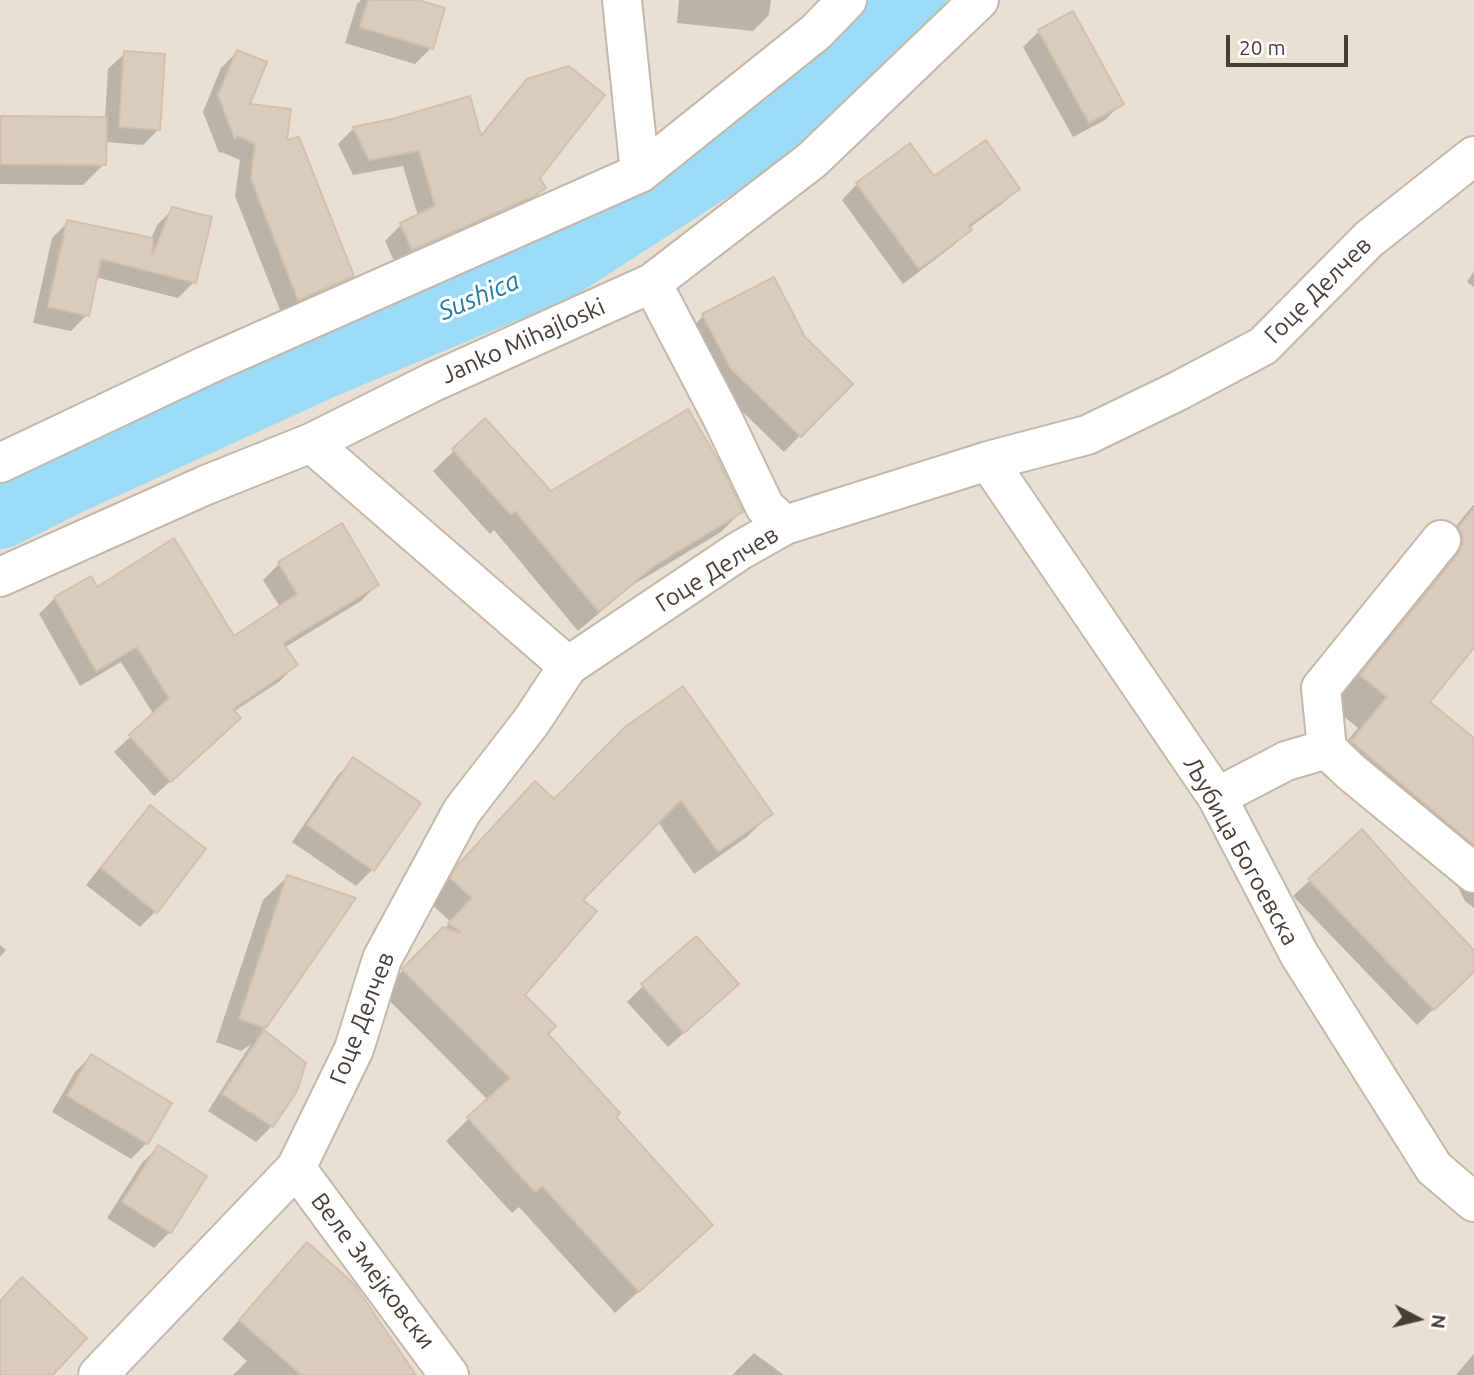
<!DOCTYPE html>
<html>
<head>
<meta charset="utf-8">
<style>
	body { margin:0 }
	#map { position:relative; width:1474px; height:1375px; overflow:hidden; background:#f5efe5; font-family:Ubuntu,sans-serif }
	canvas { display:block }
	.north { position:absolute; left:1383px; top:1284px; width:70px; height:70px; -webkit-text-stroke:5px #fff; paint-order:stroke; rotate:97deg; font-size:19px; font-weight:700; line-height:28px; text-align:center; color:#483e34 }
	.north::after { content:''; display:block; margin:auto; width:24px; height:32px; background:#483e34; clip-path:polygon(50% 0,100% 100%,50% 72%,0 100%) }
	.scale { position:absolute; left:1226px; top:35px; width:122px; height:32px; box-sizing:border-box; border:4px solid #483e34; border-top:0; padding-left:9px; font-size:21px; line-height:24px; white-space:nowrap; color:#483e34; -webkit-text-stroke:5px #fff; paint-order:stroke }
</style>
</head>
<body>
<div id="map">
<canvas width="1474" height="1375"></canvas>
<div class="north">N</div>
<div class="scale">20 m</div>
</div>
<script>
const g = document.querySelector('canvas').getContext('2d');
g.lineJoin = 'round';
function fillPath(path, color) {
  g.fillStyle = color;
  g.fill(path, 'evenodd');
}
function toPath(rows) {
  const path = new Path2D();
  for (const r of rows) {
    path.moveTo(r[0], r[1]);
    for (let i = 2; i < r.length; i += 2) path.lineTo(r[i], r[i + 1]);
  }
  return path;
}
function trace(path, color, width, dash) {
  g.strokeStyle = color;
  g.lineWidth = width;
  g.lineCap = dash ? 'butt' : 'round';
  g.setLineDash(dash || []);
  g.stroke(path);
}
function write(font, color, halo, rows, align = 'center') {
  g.font = font + ' Ubuntu,sans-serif';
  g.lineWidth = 6;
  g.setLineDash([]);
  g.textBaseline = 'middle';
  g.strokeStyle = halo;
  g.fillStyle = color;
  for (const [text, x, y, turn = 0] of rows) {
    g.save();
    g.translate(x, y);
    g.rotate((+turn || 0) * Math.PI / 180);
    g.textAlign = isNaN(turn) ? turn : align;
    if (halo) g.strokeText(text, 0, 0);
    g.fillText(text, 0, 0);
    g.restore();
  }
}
fillPath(toPath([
	[0,0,1474,0,1474,1375,0,1375]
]), '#e9e0d3');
fillPath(toPath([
	[361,0,412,0,431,48,415,64,345,43,357,4],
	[679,0,771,0,769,15,753,31,677,23],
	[1039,31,1121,104,1105,120,1073,137,1023,47],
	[237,52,247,105,285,142,352,275,336,291,282,315,235,196,240,160,221,152,219,153,203,112,221,68],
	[125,53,159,129,143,145,105,142,104,164,83,185,0,184,0,118,105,119,108,69],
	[528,80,538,178,544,188,528,204,396,265,385,241,401,225,418,216,403,166,353,175,338,144,354,128,480,137,511,97],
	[933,178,1018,189,1002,204,969,228,970,229,954,245,903,284,842,200,857,184],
	[173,209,194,282,178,298,95,277,87,315,71,331,33,323,52,238,68,222,151,239,157,225],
	[1474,271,1474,287,1467,282],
	[703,316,804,338,850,384,784,452,715,385,688,332],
	[485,421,551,493,741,512,721,532,631,586,578,631,494,530,490,534,433,471],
	[1474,504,1474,645,1427,702,1474,741,1474,908,1465,901,1458,887,1321,773,1358,728,1331,706,1429,559],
	[341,526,377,585,361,601,284,648,296,665,280,681,233,712,223,734,154,796,114,752,154,715,121,662,80,686,39,614,55,598,97,589,234,639,280,607,263,580,279,564],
	[626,728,770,814,748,836,694,874,658,822,581,900,522,995,546,1034,614,1117,688,1247,615,1313,519,1207,512,1213,446,1141,488,1100,381,992,451,922,429,902,434,892,513,806,554,801],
	[354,759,418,803,372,870,356,886,292,842,338,775],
	[151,807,156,911,140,927,86,885,135,823],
	[1362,832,1474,953,1474,970,1417,1025,1293,896],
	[287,877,265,1027,262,1031,304,1064,272,1126,256,1142,208,1111,251,1044,241,1051,216,1042,263,900],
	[0,945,6,950,0,957],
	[643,986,720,1000,668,1047,627,1002],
	[91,1056,170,1104,147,1143,131,1159,52,1112,75,1072],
	[158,1147,170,1232,154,1248,107,1218,142,1163],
	[307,1244,413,1375,233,1375,247,1361,222,1339],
	[754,1353,784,1375,732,1375],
	[1474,1353,1474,1375,1456,1375,1472,1356]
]), '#0003');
trace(toPath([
	[0,512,72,476,326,360,556,264,764,130,871,39,910,0]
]), '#9bdbf8', 74);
const building = toPath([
	[368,0,418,0,445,8,433,49,360,27,368,0],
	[1073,11,1124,104,1089,123,1038,30,1073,11],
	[237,50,267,62,250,104,291,109,287,140,299,137,354,276,298,300,251,179,255,144,237,136,235,139,218,95,237,50],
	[124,51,165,54,160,130,119,127,124,51],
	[569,66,605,95,540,178,546,188,534,196,412,250,400,223,435,206,419,151,369,160,353,127,396,118,470,96,481,136,527,79,569,66],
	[1,116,107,117,106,165,1,164,1,116],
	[986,140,1020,189,969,225,972,230,919,269,856,183,910,143,934,176,986,140],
	[172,207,212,217,196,283,101,259,89,316,48,307,67,220,153,238,152,257,172,207],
	[774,277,805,337,853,384,801,437,731,369,702,314,774,277],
	[688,409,717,458,743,512,654,566,599,612,515,511,511,515,452,449,485,418,551,491,688,409],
	[1474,508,1474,648,1430,702,1474,738,1474,845,1351,741,1387,697,1360,675,1458,554,1463,543,1462,533,1458,528,1474,508],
	[342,523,379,585,283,643,298,665,233,709,241,718,171,782,129,735,169,698,137,647,96,671,54,597,91,576,97,587,174,538,234,636,297,594,278,562,342,523],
	[683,686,773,814,718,852,681,800,583,900,597,911,525,995,556,1026,548,1034,620,1113,616,1117,713,1225,639,1292,542,1186,535,1192,467,1117,510,1078,402,969,443,927,460,933,461,932,448,923,472,898,450,878,456,867,535,781,554,799,625,727,683,686],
	[353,757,421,803,374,871,307,825,353,757],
	[150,805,206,849,157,913,101,868,150,805],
	[1362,829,1406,879,1474,950,1474,972,1434,1010,1308,879,1362,829],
	[287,875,356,898,266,1028,239,1019,287,875],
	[696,936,739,984,684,1033,641,984,696,936],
	[264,1030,306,1063,297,1091,273,1127,222,1094,264,1030],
	[91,1054,172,1103,148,1144,67,1096,91,1054],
	[158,1145,207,1176,171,1233,122,1202,158,1145],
	[307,1242,354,1284,416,1375,301,1375,239,1320,307,1242],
	[22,1277,87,1338,53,1375,0,1375,0,1301,22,1277]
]);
fillPath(building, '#daccbd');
trace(building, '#d3c0ac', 2);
const street = toPath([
	[622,0,640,173],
	[652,283,722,417,765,507,785,525],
	[311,443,568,666],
	[988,461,1217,797,1299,954,1434,1168,1474,1202],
	[0,463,205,366,640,173,816,32,847,0],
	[0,577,206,485,311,443,433,382,652,283,812,160,979,0],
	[1327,749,1321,688,1441,540],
	[1217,797,1286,761,1327,749,1351,772,1474,873],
	[296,1168,449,1375],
	[98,1375,296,1168,354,1049,382,959,462,811,531,722,568,666,739,551,785,525,988,461,1087,435,1178,391,1263,346,1369,239,1474,156]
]);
trace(street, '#c4b8aa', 42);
trace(street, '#fff', 38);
write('24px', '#483e34', '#fff', [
	["Гоце Делчев",1318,290,-45],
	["Janko Mihajloski",523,341,-24],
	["Гоце Делчев",717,569,-32],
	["Љубица Богоевска",1241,851,61],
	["Гоце Делчев",362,1018,-69],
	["Веле Змејковски",373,1271,53]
]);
write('italic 26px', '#1f7aa6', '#fff', [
	["Sushica",479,296,-23]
]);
</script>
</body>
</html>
